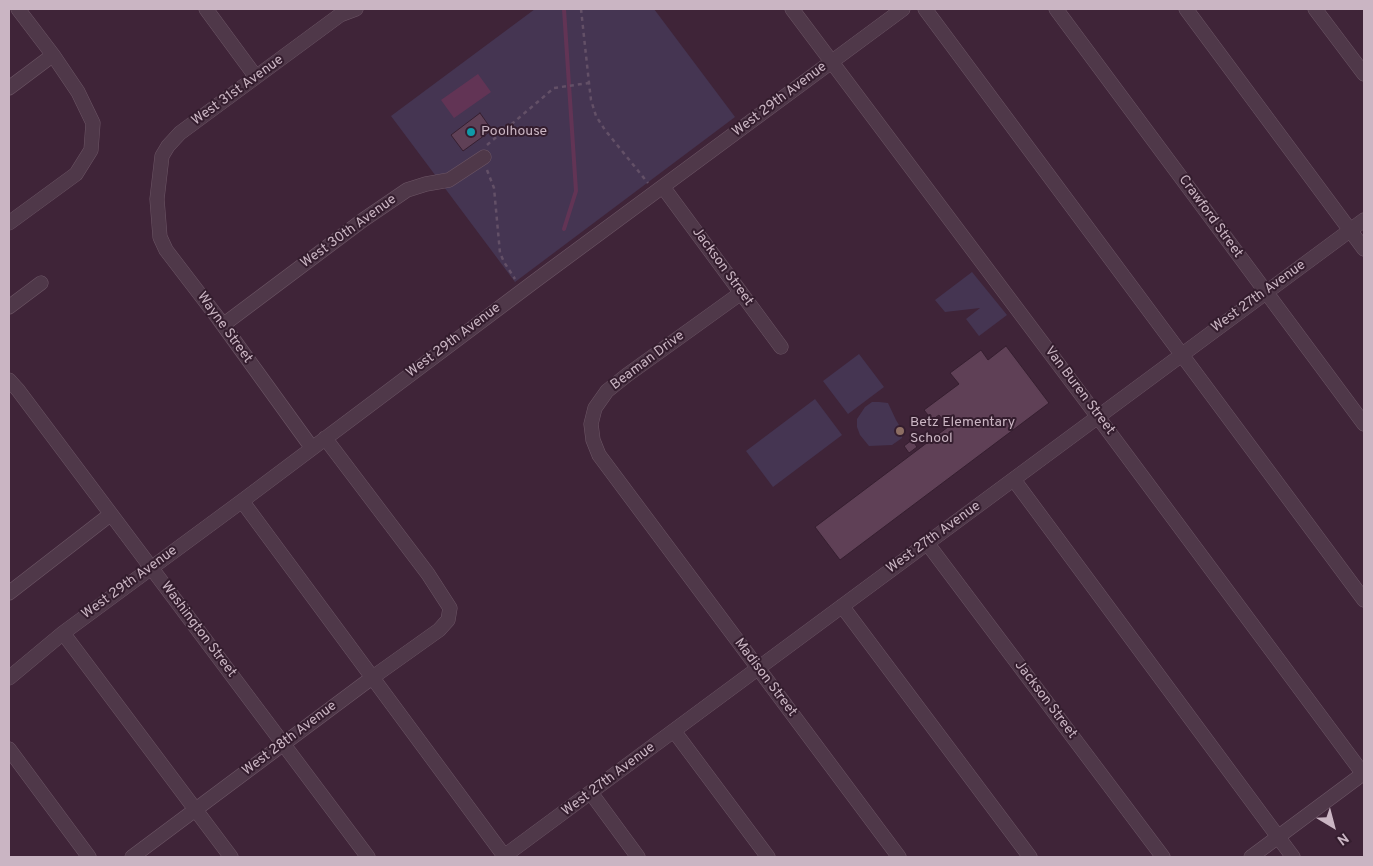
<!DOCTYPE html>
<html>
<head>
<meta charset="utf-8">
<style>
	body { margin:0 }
	#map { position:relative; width:1373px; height:866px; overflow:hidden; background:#3f2438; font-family:Overpass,sans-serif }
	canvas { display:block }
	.frame { position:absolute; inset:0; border:10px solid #cab5c3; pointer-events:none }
	.north { position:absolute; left:1308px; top:801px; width:50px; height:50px; -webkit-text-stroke:4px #341d2e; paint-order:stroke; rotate:143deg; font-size:14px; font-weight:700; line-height:20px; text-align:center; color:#cab5c3 }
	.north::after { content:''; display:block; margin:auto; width:18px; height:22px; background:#cab5c3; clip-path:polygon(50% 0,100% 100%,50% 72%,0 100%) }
</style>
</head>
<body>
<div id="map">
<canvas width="1373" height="866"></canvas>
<div class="frame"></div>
<div class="north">N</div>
</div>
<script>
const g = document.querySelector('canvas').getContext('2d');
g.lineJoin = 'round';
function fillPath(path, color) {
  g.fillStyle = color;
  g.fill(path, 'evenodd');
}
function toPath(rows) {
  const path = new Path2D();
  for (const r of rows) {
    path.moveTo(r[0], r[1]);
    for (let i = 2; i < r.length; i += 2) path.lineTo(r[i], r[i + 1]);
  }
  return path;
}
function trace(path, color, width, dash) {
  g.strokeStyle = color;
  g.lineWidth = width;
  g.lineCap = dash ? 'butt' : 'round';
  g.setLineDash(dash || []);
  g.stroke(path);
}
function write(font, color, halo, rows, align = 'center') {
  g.font = font + ' Overpass,sans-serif';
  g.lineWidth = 4;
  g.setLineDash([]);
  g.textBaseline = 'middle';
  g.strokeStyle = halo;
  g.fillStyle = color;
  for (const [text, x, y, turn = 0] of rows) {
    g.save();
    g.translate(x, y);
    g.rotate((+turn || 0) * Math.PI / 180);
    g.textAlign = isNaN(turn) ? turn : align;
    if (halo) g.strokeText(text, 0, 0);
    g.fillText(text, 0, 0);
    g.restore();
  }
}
fillPath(toPath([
	[535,9,654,9,735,117,515,282,391,116],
	[972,272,1007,315,979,336,966,319,980,308,945,312,935,300],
	[859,354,884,387,848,414,823,381],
	[815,399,842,435,773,487,746,451],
	[872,402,879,402,888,403,896,420,902,430,902,438,892,445,869,446,860,435,857,427,857,419,865,407]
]), '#453552');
fillPath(toPath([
	[478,74,491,92,454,118,441,100]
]), '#623455');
trace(toPath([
	[564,9,576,191,564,229]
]), '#623455', 4);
const building = toPath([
	[480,113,492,130,463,151,451,135,480,113],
	[1006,346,1049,403,840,560,815,527,948,427,939,415,932,420,924,410,959,384,950,373,981,350,988,360,1006,346],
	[912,440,917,447,909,453,904,446,912,440]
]);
fillPath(building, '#5f4056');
trace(building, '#361f30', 1);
const minor = toPath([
	[206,9,256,77],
	[792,9,1098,417,1364,775],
	[925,9,1364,600],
	[1056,9,1364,424],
	[1186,9,1364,249],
	[1315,9,1364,74],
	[9,88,53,55],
	[663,187,781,347],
	[9,223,76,174,91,150,93,123,78,92,53,55,18,9],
	[741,293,627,375,607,391,595,408,591,424,593,440,599,455,899,857],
	[9,307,41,283],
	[223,325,363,220,407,190,426,184,449,180,484,157],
	[9,380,18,390,368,857],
	[312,448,218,318,166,250,160,237,157,199,162,156,168,146,180,133,340,15,356,9],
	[1014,480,1293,857],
	[242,501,505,857],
	[927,543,1163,857],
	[9,593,111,514],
	[842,606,1030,857],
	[63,633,231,857],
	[9,678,63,633,242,501,535,281,903,9],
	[674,731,768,857],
	[9,749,89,857],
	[591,793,638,857],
	[132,857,373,677,439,630,448,620,450,608,428,574,325,438],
	[503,857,1364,220],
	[1251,857,1364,773]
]);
trace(minor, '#6d5666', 15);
trace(toPath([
	[581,9,589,83,591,100,596,116,605,130,648,183],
	[487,145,554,88,589,83],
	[487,170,494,188,500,253,504,262,515,279]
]), '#635067', 2.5, [4, 4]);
trace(minor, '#4f3849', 14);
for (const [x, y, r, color] of [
	[471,132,5,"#0f9aa8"],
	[900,431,5,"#8d6e63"]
]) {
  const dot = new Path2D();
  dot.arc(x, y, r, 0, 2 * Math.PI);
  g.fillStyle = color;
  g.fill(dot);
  trace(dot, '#341d2e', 2);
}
write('14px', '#cab5c3', '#341d2e', [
	["West 31st Avenue",238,91,-36],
	["West 29th Avenue",780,100,-37],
	["Crawford Street",1210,217,54],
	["West 30th Avenue",349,232,-36],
	["Jackson Street",722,267,54],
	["West 27th Avenue",1259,297,-36],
	["Wayne Street",224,328,54],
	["West 29th Avenue",454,341,-37],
	["Beaman Drive",648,361,-37],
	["Van Buren Street",1079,391,53],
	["West 27th Avenue",934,538,-36],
	["West 29th Avenue",130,583,-36],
	["Washington Street",198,630,53],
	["Madison Street",765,678,53],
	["Jackson Street",1045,700,53],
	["West 28th Avenue",290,739,-37],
	["West 27th Avenue",609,780,-37]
]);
write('14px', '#cab5c3', '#341d2e', [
	["Poolhouse",481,132],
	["Betz Elementary",910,423],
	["School",910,439]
], 'left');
</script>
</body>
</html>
